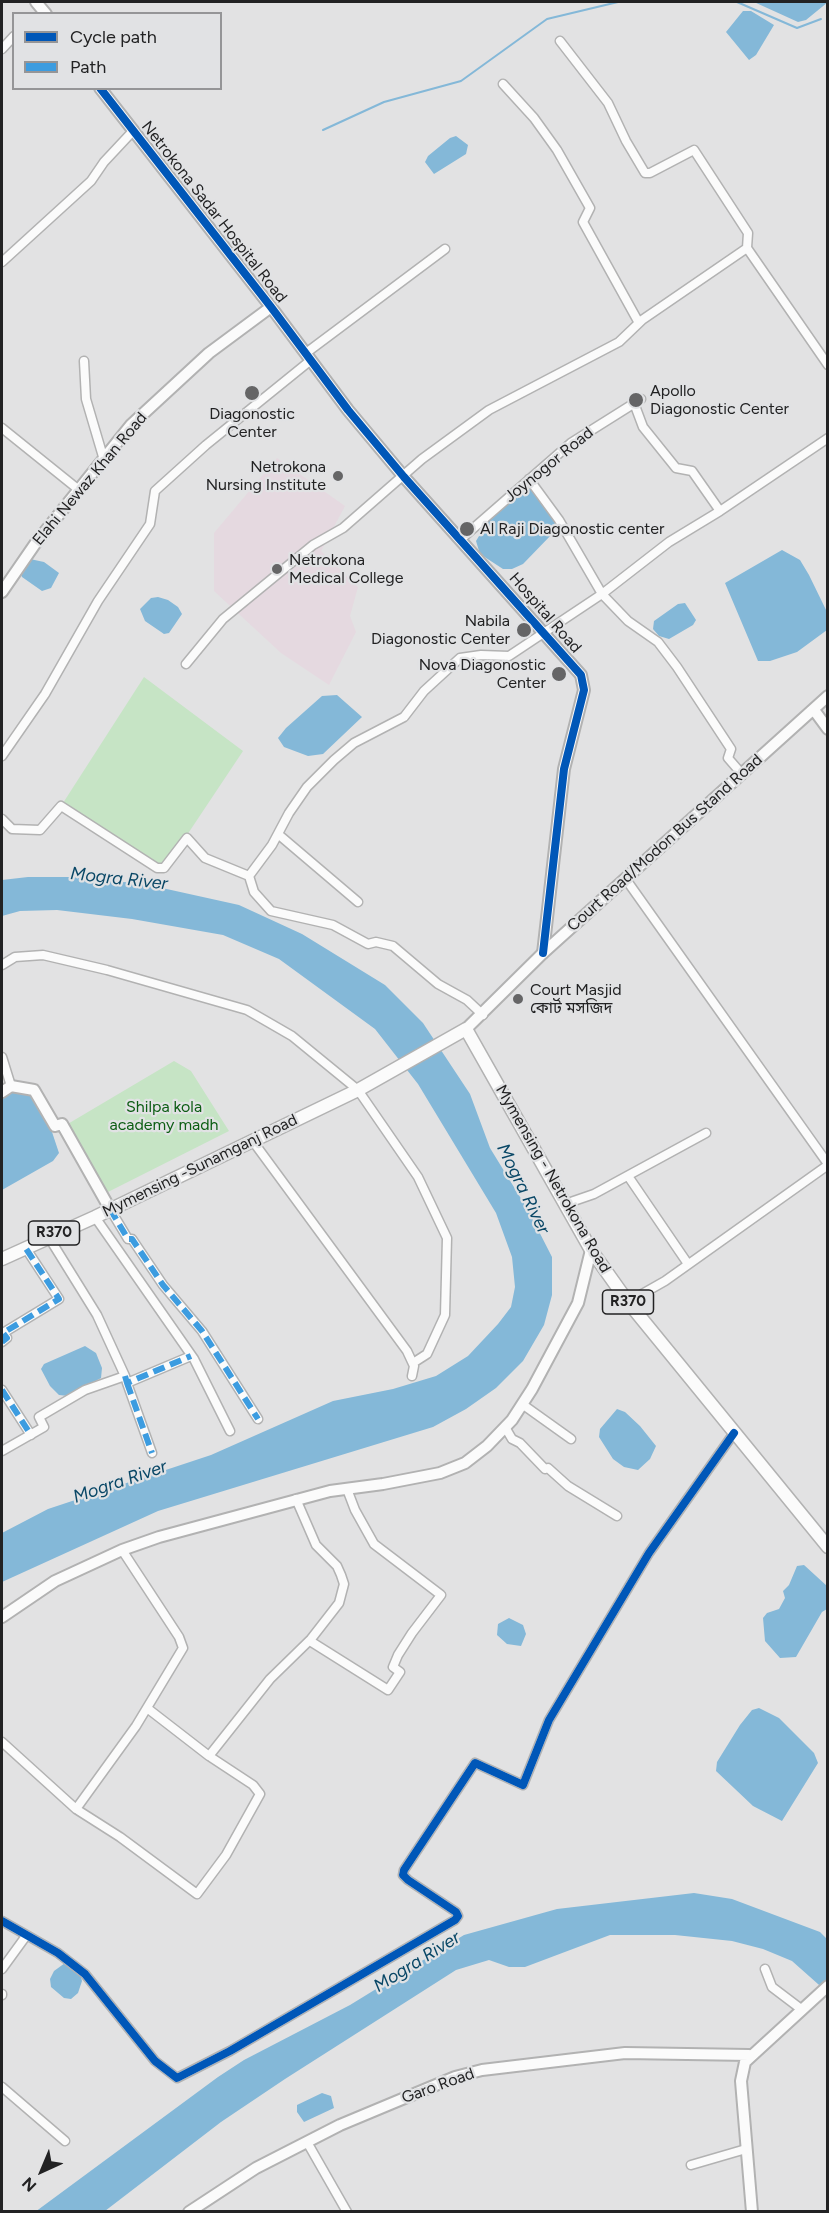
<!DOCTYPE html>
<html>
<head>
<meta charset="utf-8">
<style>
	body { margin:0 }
	#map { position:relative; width:829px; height:2213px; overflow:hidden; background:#e2e2e3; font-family:Figtree,sans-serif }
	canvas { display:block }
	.frame { position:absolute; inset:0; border:3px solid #222223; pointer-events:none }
	.legend { position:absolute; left:12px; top:12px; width:210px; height:78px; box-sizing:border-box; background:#e1e2e4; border:2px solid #959597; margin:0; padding:8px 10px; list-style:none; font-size:18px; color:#222223 }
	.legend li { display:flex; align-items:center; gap:12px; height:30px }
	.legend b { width:30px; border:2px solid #959597 }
	.north { position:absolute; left:12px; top:2141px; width:60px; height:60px; -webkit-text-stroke:4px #e1e2e4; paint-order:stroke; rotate:224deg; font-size:16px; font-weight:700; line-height:24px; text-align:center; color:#222223 }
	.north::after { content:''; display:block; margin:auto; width:21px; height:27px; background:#222223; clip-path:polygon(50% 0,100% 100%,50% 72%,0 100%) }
</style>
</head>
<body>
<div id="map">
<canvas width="829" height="2213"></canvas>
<div class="frame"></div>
<ul class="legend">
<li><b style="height:8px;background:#0057b8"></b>Cycle path</li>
<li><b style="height:8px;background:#3c9ce0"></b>Path</li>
</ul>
<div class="north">N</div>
</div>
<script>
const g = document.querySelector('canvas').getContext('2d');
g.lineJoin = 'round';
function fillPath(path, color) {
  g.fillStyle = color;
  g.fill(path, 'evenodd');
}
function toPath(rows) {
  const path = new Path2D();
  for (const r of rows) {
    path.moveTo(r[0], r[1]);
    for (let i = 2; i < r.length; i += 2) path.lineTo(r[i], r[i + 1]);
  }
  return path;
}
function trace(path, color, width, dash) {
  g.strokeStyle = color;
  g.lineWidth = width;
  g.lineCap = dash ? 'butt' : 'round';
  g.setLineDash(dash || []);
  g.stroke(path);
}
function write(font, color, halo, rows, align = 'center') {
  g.font = font + ' Figtree,"Noto Sans Bengali",sans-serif';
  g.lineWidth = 4.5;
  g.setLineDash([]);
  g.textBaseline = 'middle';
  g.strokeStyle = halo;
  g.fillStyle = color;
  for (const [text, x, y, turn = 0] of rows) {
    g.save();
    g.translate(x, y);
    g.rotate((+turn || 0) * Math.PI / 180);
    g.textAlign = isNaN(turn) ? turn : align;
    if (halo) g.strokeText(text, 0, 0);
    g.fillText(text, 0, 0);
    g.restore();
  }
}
fillPath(toPath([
	[277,458,345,506,321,551,358,587,350,616,356,632,329,685,281,653,214,591,214,533]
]), '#e5d9e0');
fillPath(toPath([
	[144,677,243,751,171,859,166,864,157,866,63,803],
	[174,1061,191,1071,229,1131,104,1194,66,1125]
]), '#c6e4c5');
fillPath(toPath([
	[754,2,828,2,806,20,798,22],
	[743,11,751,11,774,25,756,55,749,60,726,32],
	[456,136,468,145,466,154,434,174,425,162,428,156,450,138],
	[530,489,537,493,555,522,554,532,523,564,512,569,503,569,480,554,476,541,490,518,523,491],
	[782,550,800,560,809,575,827,612,827,630,797,652,770,661,758,661,725,583],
	[30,559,44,562,59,573,51,588,42,591,22,577,20,572],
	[158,597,168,600,178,607,182,614,169,633,164,634,145,621,140,609,151,598],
	[685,603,696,620,693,625,669,639,659,636,653,629,654,621,678,604],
	[337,695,362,717,323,754,308,756,284,747,278,738,286,728,322,696],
	[28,877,73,877,144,884,239,905,302,934,385,985,423,1023,470,1094,490,1148,528,1210,552,1257,552,1295,544,1325,523,1361,496,1388,466,1409,433,1427,158,1511,2,1582,2,1533,48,1509,211,1455,333,1401,393,1389,436,1376,468,1356,498,1324,511,1307,515,1287,512,1257,496,1213,418,1084,375,1029,279,959,223,935,132,919,57,910,20,911,2,916,2,880],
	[16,1090,31,1094,45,1111,59,1153,53,1161,2,1190,2,1096],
	[85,1346,96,1353,102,1368,101,1378,68,1396,59,1395,50,1386,41,1369,44,1364],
	[617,1409,625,1412,640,1426,656,1446,650,1459,638,1470,624,1467,613,1459,599,1437,600,1429],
	[804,1565,827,1586,827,1609,822,1612,796,1657,780,1658,765,1641,763,1618,767,1613,779,1609,785,1598,783,1591,789,1585,797,1566],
	[509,1618,523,1625,526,1634,521,1646,507,1644,497,1635,498,1624],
	[759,1708,779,1718,814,1753,818,1763,782,1821,753,1806,716,1771,717,1762,740,1725,752,1710],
	[694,1893,732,1899,820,1932,827,1939,827,1992,792,1961,763,1949,732,1941,675,1935,610,1935,525,1967,509,1967,489,1960,456,1970,285,2079,221,2122,105,2211,35,2212,218,2077,244,2060,350,2005,464,1935,557,1909],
	[65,1963,80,1973,82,1981,78,1993,71,1999,64,1998,51,1987,50,1979,54,1971],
	[322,2093,331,2096,334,2108,304,2122,297,2112,297,2105]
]), '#84b8d8');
trace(toPath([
	[737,2,797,28,821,19],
	[323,130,384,102,461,81,547,19,618,2]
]), '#84b8d8', 2);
const minor = toPath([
	[560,41,608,103,626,141,645,173,650,173,694,150,748,233,747,248,828,365],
	[2,49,14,36],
	[503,84,534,118,557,150,590,208,583,222,639,323],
	[2,262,91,181,104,162,133,131],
	[306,353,445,249],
	[84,361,86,399,104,460],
	[634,403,643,427,676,468,692,471,720,511],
	[2,428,79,490],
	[529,479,559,520,602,594,628,621,658,642,677,667,731,749,728,758,741,773],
	[461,539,571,443,641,399],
	[186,664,223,619,313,545,343,528,422,459,489,410,619,342,642,320,747,248],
	[2,756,45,694,98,601,150,524,155,491,206,445,311,360],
	[2,819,12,829,40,830,61,806,157,868,164,868,187,838,205,858,249,876],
	[278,834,358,902],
	[625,878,828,1164],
	[2,965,15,957,43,955,107,970,247,1010,292,1036,358,1090,418,1177,447,1238,445,1315,427,1354,413,1363],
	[483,1015,467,1000,438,984,393,946,376,942,368,944,333,925,271,911,254,892,249,876,272,845,289,813,307,787,334,760,354,743,404,717,424,691,460,658,481,655,509,656,602,594,669,542,720,511,828,438],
	[2,1057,11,1086],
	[252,1140,407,1351,414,1366,412,1376],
	[628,1176,688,1264],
	[565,1204,594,1194,706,1133],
	[110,1209,128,1239,132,1239,163,1285,202,1331,258,1419],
	[95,1217,194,1359,230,1431],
	[628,1302,665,1281,828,1165],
	[2,1342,7,1338,3,1333,59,1299,25,1247],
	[125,1376,127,1383,191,1356],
	[127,1383,152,1453],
	[2,1390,31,1435],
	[522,1404,571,1439],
	[505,1427,512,1439,520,1443,545,1469,548,1468,568,1486,617,1516],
	[2,1451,44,1427,39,1417,85,1390,125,1376,97,1315,48,1236],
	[310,1641,388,1690,400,1672,393,1667,398,1655,412,1633,441,1595,374,1544,355,1510,347,1489],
	[147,1708,209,1756,270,1679,311,1639,339,1603,344,1584,341,1575,337,1566,316,1545,296,1499],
	[2,1742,76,1809,120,1837,197,1894,226,1855,260,1794,253,1785,209,1756],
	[76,1809,136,1726,183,1648,179,1637,122,1550],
	[2,1921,58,1953,85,1974,155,2061,177,2078,230,2051,455,1920,458,1916,456,1912,408,1880,403,1875,404,1870,475,1763,523,1785,549,1720,649,1553,734,1433],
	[2,1969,26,1936],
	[765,1969,772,1987,801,2009],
	[2,1994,2,1995],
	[2,2087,65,2141],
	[307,2142,347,2212],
	[691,2165,746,2149]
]);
const tertiary = toPath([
	[36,2,46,14],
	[100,88,271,307,348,410,404,477,581,675,584,690,564,769,543,953],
	[2,592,35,544,131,425,209,353,271,307],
	[2,1092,11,1086,34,1090,55,1126,62,1124,110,1209],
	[2,1617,55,1581,122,1550,159,1537,330,1491,383,1484,440,1473,465,1463,487,1446,512,1420,532,1389,578,1303,591,1250],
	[189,2212,256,2168,340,2125,455,2077,482,2070,625,2053,749,2055],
	[752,2212,741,2081,745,2062,828,1986]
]);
const secondary = toPath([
	[814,710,828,729],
	[466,1029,543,953,828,696]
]);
const primary = toPath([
	[2,1259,95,1217,358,1090,466,1029,591,1250,628,1302,828,1547]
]);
trace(minor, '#b2b2b2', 11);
trace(tertiary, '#b2b2b2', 14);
trace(secondary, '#b2b2b2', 14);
trace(primary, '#b2b2b2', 15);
trace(minor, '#fbfbfb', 8);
trace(tertiary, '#fbfbfb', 10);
trace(secondary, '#fbfbfb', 10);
trace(primary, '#fbfbfb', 12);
trace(toPath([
	[110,1209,128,1239,132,1239,163,1285,202,1331,258,1419],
	[2,1342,7,1338,3,1333,59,1299,25,1247],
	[125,1376,127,1383,191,1356],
	[127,1383,152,1453],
	[2,1390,31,1435]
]), '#3c9ce0', 6, [12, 6]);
trace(toPath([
	[100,88,271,307,348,410,404,477,581,675,584,690,564,769,543,953],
	[2,1921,58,1953,85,1974,155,2061,177,2078,230,2051,455,1920,458,1916,456,1912,408,1880,403,1875,404,1870,475,1763,523,1785,549,1720,649,1553,734,1433]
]), '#0057b8', 8);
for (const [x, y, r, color] of [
	[252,393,8,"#656566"],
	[636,400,8,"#656566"],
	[338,476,6,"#656566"],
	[467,529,8,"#656566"],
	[277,569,6,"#656566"],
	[524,630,8,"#656566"],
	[559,674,8,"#656566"],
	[518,999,6,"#656566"]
]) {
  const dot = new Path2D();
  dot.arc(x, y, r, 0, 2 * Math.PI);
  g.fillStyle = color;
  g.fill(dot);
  trace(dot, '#e1e2e4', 2);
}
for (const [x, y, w] of [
	[54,1233,51],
	[628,1302,51]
]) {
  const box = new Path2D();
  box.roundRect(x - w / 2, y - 12, w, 24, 4.5);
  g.fillStyle = '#e1e2e4';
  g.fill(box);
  trace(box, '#222223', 1.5);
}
write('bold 15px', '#222223', null, [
	["R370",54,1233],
	["R370",628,1302]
]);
write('16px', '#222223', '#e1e2e4', [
	["Netrokona Sadar Hospital Road",214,212,52],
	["Joynogor Road",549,465,-39],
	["Elahi Newaz Khan Road",90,479,-50],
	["Hospital Road",545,613,49],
	["Court Road/Modon Bus Stand Road",665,843,-42],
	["Mymensing -Sunamganj Road",200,1166,-26],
	["Mymensing - Netrokona Road",553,1179,60],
	["Garo Road",438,2086,-20]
]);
write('16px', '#222223', '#e1e2e4', [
	["Apollo",650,391],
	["Diagonostic Center",650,409],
	["Diagonostic",252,414,"center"],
	["Center",252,432,"center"],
	["Netrokona",326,467,"right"],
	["Nursing Institute",326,485,"right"],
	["Al Raji Diagonostic center",480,529],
	["Netrokona",289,560],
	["Medical College",289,578],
	["Nabila",510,621,"right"],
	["Diagonostic Center",510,639,"right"],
	["Nova Diagonostic",546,665,"right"],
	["Center",546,683,"right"],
	["Court Masjid",530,990],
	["কোর্ট মসজিদ",530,1008]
], 'left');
write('16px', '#0c5d13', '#e1e2e4', [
	["Shilpa kola",164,1107],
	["academy madh",164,1125]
]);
write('italic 18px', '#094766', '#e1e2e4', [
	["Mogra River",119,879,6],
	["Mogra River",523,1189,64],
	["Mogra River",120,1482,-19],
	["Mogra River",417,1962,-32]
]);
</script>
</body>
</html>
